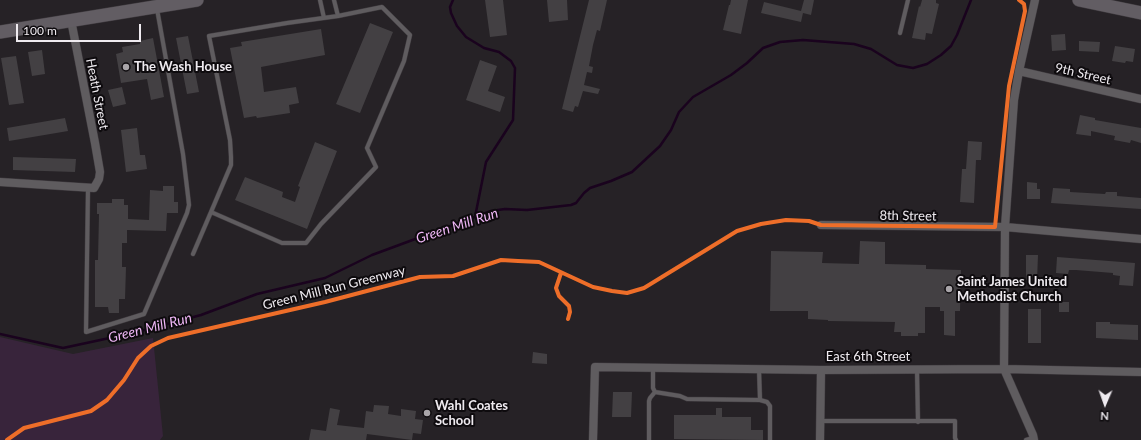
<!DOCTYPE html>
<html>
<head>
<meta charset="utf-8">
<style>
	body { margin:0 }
	#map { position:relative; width:1141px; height:440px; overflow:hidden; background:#262226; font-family:Lato,sans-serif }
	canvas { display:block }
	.north { position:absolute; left:1085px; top:384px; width:40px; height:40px; -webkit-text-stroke:3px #0e0b0e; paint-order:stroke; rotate:182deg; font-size:11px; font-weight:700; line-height:16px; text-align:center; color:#efebf0 }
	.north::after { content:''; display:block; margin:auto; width:14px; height:18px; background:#efebf0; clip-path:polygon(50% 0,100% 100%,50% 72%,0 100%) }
	.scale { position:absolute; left:16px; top:24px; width:125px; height:18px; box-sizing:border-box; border:2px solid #efebf0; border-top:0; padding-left:5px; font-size:12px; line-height:14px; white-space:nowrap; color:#efebf0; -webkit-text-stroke:3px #0e0b0e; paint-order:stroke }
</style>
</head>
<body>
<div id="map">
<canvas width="1141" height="440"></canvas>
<div class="north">N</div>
<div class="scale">100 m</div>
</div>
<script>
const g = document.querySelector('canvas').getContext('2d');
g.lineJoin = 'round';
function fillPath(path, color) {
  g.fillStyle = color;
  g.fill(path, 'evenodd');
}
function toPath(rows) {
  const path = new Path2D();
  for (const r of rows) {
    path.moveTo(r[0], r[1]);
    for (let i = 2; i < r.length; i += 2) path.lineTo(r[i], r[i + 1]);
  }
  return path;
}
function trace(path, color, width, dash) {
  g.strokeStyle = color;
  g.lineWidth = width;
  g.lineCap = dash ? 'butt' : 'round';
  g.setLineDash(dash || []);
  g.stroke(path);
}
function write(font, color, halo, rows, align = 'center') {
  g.font = font + ' Lato,sans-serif';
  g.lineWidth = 4;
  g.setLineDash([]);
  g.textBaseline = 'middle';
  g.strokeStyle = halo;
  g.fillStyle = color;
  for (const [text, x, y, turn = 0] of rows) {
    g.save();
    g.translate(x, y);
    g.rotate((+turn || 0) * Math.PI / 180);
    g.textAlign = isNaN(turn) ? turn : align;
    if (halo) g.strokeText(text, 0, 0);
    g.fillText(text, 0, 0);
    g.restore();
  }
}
fillPath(toPath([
	[0,337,73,354,153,338,163,436,160,440,0,440]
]), '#38243b');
trace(toPath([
	[453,0,450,7,451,13,457,26,466,37,484,48,499,52,511,61,515,68,513,120,486,162,475,217],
	[0,334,63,348,133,333,201,315,257,294,325,278,372,255,491,211,505,209,527,210,571,205,576,203,584,193,590,188,611,181,632,172,660,146,671,130,679,112,693,97,731,75,747,63,763,48,780,42,803,40,854,44,871,49,897,65,913,68,927,64,941,55,951,46,957,35,971,0]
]), '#1a031e', 2.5);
fillPath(toPath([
	[485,0,503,0,507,35,490,37],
	[547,0,567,0,568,20,549,22],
	[589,0,607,0,600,31,597,30,593,45,589,66,593,67,592,73,587,72,584,85,600,89,598,94,583,91,578,107,575,106,573,112,562,109],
	[731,0,748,0,741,34,723,30,729,5,730,5],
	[804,0,814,0,811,15,803,13,801,22,761,13,764,2,801,11],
	[922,0,936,0,936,3,939,4,932,34,926,33,925,40,912,38,919,6,920,7],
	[370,23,393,32,360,113,336,104],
	[321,29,325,55,261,67,264,92,296,87,299,103,289,105,290,113,257,118,256,116,244,118,230,48,242,46,241,42],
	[1065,34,1066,50,1052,51,1051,35],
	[188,36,199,92,187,94,176,38],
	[153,38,164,97,151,100,147,79,121,83,116,54,123,52,122,47,140,44,140,41],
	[1079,41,1100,42,1099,52,1079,51],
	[1115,46,1135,49,1133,62,1126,61,1125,63,1112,61],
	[42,50,45,74,32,76,28,52],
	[16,56,24,103,9,105,1,58],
	[480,60,497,66,488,91,505,97,500,112,466,100],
	[122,87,126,104,113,107,108,90],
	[1080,115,1095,118,1095,120,1141,128,1141,143,1131,140,1130,143,1114,140,1115,136,1091,131,1091,136,1076,134],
	[65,118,68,131,9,141,7,128],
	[137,128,140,155,145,155,147,169,126,172,121,130],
	[968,141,982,142,981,160,976,160,974,203,960,202,962,169,966,169],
	[315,142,337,151,307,229,235,200,245,177,283,192,282,197,295,202,300,187,298,186],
	[13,157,76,159,75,172,13,170],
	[1027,182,1037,183,1037,189,1040,189,1040,199,1027,199],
	[163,186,174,186,174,202,178,202,178,213,167,213,166,231,127,230,127,243,122,243,122,267,126,267,125,299,119,299,119,313,109,313,108,307,95,307,95,260,98,260,99,214,97,214,97,203,112,203,112,199,124,199,124,205,128,205,128,219,149,220,150,190,163,191],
	[1053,188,1070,189,1070,192,1105,194,1106,192,1117,192,1117,196,1141,198,1141,209,1051,203],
	[860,241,885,242,885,264,926,265,926,269,961,270,960,311,955,311,955,336,944,335,944,311,940,311,940,307,925,307,925,333,918,333,918,336,901,336,901,332,894,332,895,322,828,321,828,320,808,319,808,311,770,311,771,251,823,252,822,263,859,264],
	[1026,255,1038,255,1037,281,1026,280],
	[1057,257,1135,263,1133,286,1119,285,1120,276,1113,275,1113,273,1076,270,1069,270,1068,274,1056,273],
	[1059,302,1069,302,1069,312,1059,312],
	[1028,309,1041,309,1041,343,1028,343],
	[1096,322,1110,322,1110,324,1138,325,1138,340,1096,338],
	[533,352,547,354,547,364,532,363],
	[613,392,632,392,631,417,612,417],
	[374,405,389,406,388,414,401,416,401,409,416,411,415,419,423,420,421,434,413,433,412,440,367,434,366,440,309,440,311,429,326,431,330,408,340,410,337,425,364,428,366,411,373,412],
	[716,408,722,408,722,417,751,417,751,430,763,430,763,440,674,439,674,415,716,415]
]), '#434043');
const service = toPath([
	[320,0,324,18],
	[900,33,908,0],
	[88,188,86,332,144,314,187,213,189,205,188,196,183,154,157,9],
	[211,212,231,165,231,157,230,140,209,36,287,23,338,16],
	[193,254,211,212,282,243,306,243,321,224,376,167,367,148,404,61,410,35,382,7,338,16,334,0],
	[653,367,653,388,655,392,680,396,687,399,760,400],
	[759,369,760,400,767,402,770,406,770,440],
	[917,370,918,422],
	[820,421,955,421,955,438,956,440],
	[649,440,649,401,650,398,655,392],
	[1026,440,1033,438]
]);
const minor = toPath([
	[1019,71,1141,99],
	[0,182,94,188,99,179,100,172,95,143,71,20],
	[821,225,1005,227,1141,239],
	[593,440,595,367,821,370,1004,369,1141,372],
	[820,440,821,370],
	[1034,440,1033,435,1004,369,1005,227,1014,100,1019,71,1035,0]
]);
const primary = toPath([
	[1079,0,1141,13],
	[0,32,197,0]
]);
trace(service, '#403c40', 5);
trace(minor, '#403c40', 9);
trace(primary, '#403c40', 14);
trace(service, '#5f5c5f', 4);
trace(minor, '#5f5c5f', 8);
trace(primary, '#625d63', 13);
trace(toPath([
	[561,273,556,288,559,296,569,306,570,312,568,319],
	[7,440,24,428,91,411,107,400,124,380,138,358,151,346,168,338,325,302,420,277,453,276,501,260,518,261,539,262,593,287,612,291,627,293,644,288,737,231,761,224,786,220,809,221,821,225,995,227,1009,86,1025,11,1024,4,1019,0]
]), '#ee6e29', 4);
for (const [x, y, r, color] of [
	[126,67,4,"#a9a5a9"],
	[949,289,4,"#a9a5a9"],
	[427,413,4,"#a9a5a9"]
]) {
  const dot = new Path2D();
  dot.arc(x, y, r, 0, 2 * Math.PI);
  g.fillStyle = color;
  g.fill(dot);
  trace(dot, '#0e0b0e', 1.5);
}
write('bold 13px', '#efebf0', '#0e0b0e', [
	["The Wash House",134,67],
	["Saint James United",957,282],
	["Methodist Church",957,297],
	["Wahl Coates",435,406],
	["School",435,421]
], 'left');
write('13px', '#efebf0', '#0e0b0e', [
	["9th Street",1083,74,13],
	["Heath Street",97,94,79],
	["8th Street",908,216,1],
	["Green Mill Run Greenway",334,288,-14],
	["East 6th Street",868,357]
]);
write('italic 14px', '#efb7f6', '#0e0b0e', [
	["Green Mill Run",457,226,-18],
	["Green Mill Run",150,328,-14]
]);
</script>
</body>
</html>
